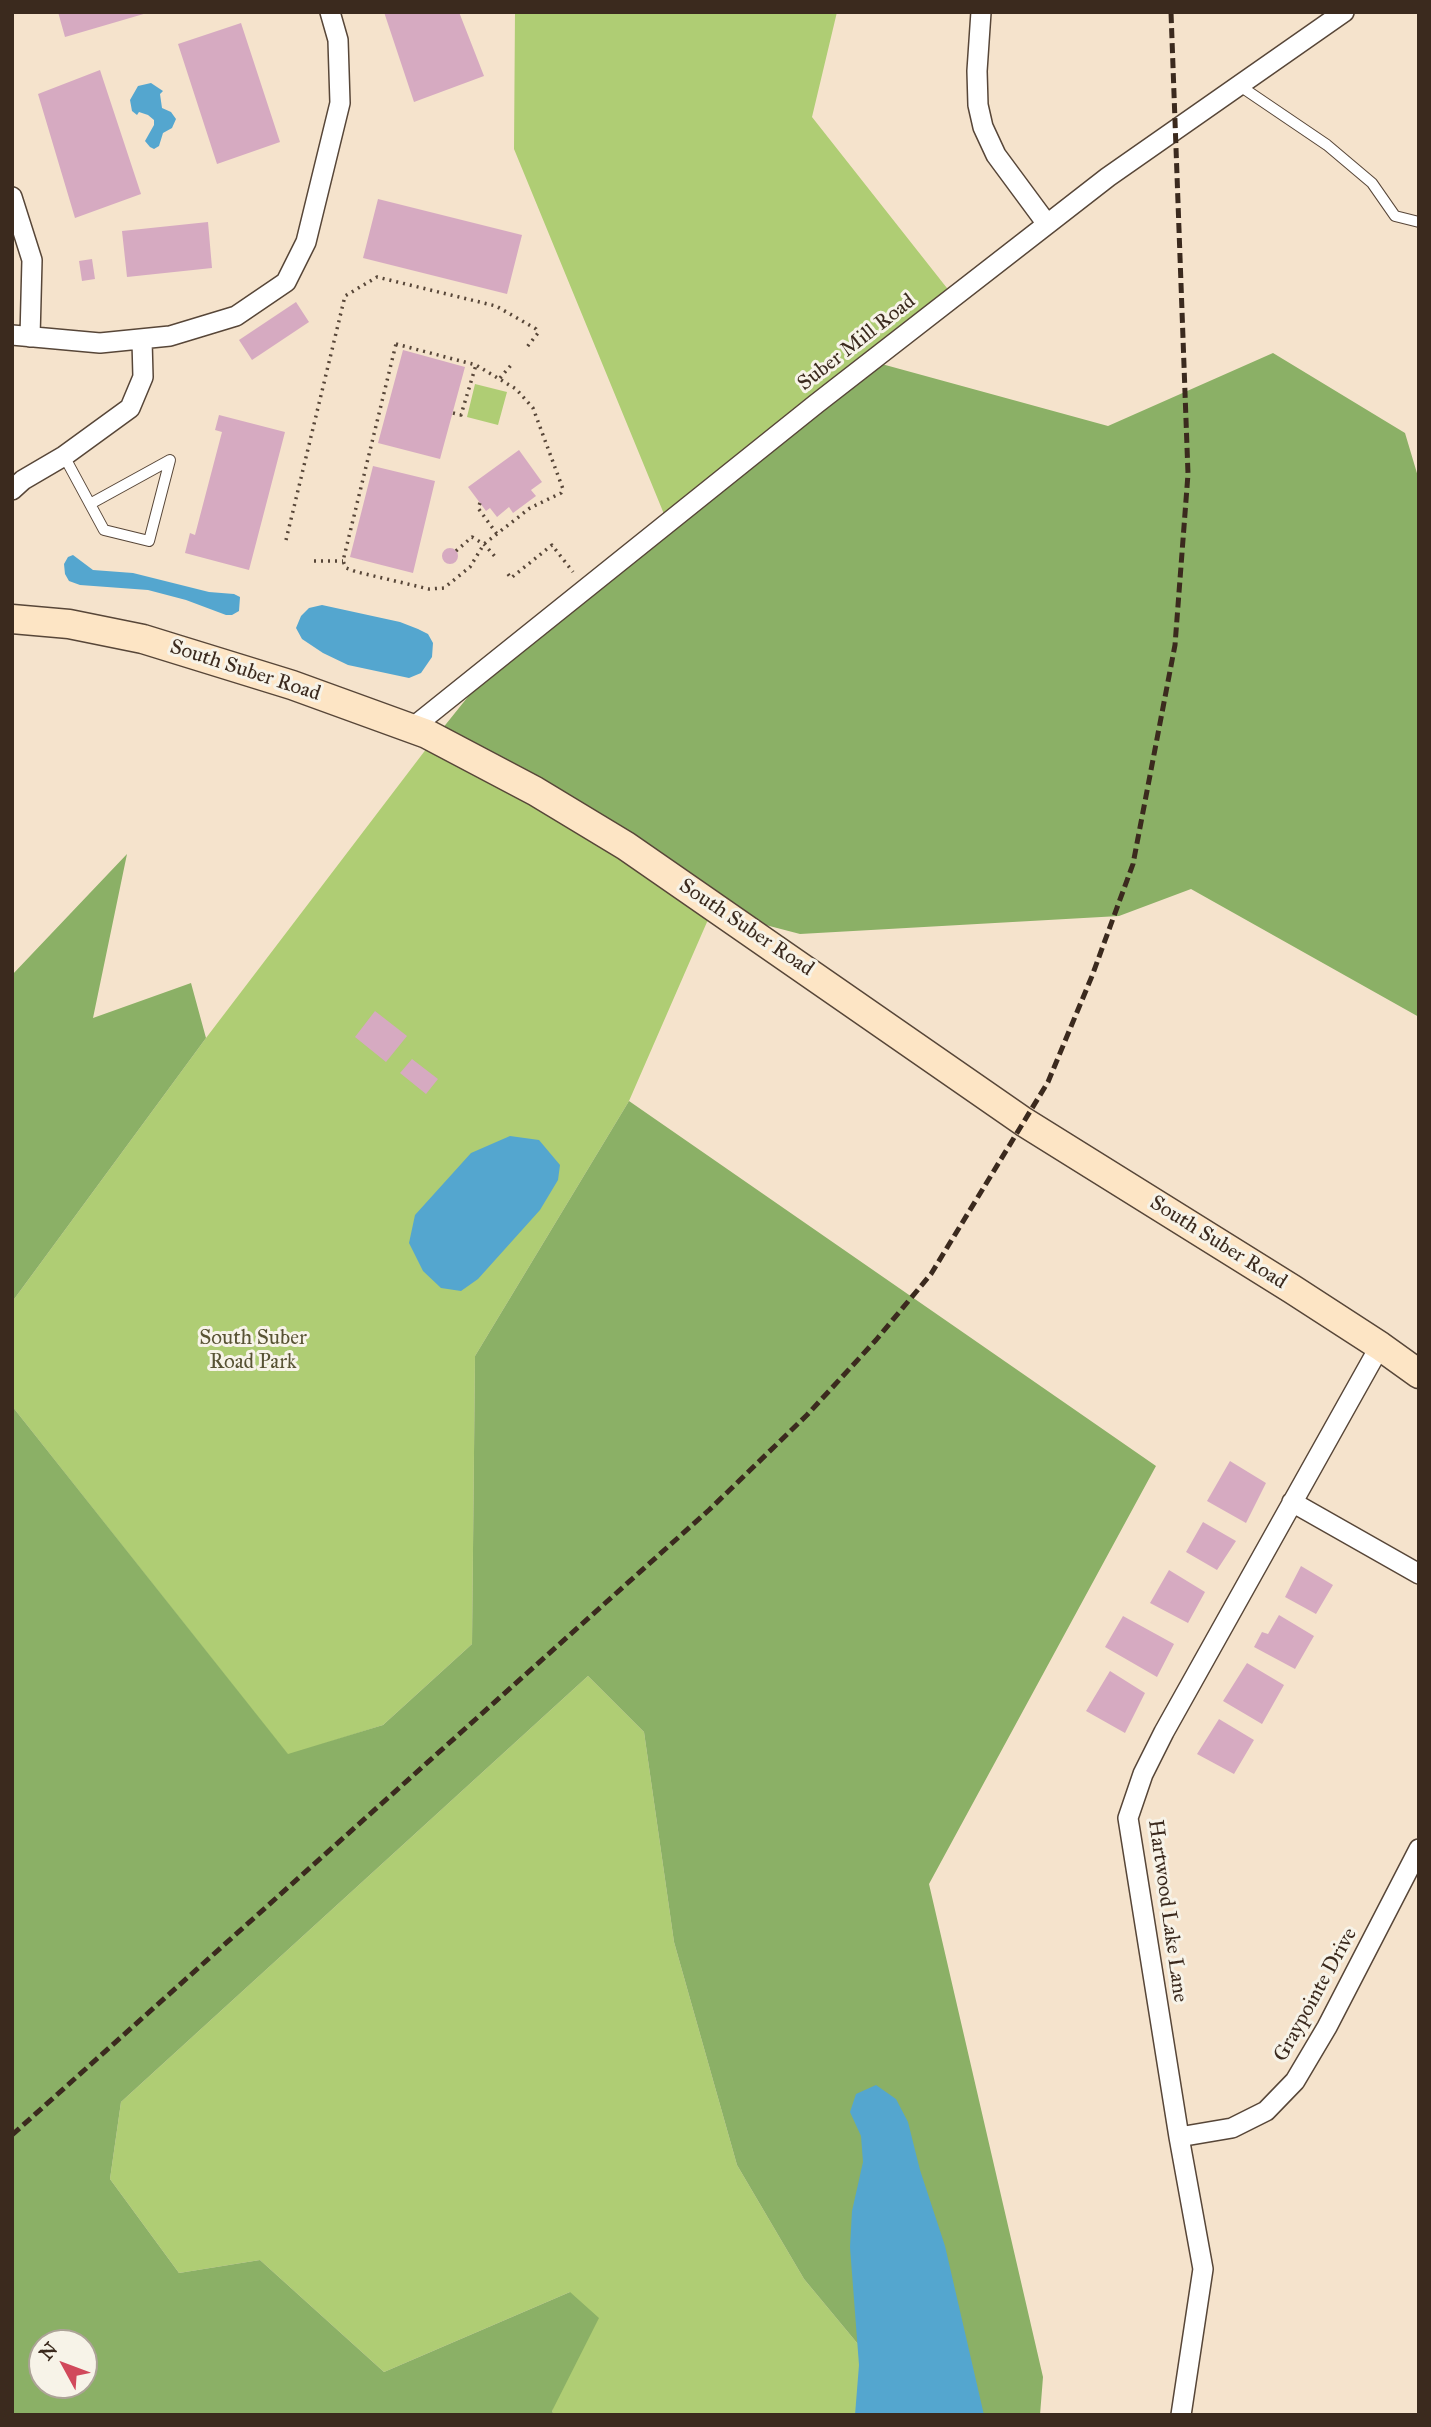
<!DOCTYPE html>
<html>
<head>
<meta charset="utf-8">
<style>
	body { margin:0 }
	#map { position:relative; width:1431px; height:2427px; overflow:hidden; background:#f5e3cc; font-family:"IM FELL Great Primer",serif }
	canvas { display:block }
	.frame { position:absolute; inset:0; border:14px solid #3b2a1e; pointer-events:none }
	.north { position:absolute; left:28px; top:2329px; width:70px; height:70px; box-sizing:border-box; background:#f7f3e8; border:2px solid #aca397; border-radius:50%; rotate:311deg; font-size:19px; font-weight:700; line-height:28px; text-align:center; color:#3b2a1e }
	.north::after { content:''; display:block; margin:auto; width:24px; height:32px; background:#d1495b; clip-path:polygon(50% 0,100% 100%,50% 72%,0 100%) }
</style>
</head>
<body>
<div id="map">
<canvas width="1431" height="2427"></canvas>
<div class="frame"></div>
<div class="north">N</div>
</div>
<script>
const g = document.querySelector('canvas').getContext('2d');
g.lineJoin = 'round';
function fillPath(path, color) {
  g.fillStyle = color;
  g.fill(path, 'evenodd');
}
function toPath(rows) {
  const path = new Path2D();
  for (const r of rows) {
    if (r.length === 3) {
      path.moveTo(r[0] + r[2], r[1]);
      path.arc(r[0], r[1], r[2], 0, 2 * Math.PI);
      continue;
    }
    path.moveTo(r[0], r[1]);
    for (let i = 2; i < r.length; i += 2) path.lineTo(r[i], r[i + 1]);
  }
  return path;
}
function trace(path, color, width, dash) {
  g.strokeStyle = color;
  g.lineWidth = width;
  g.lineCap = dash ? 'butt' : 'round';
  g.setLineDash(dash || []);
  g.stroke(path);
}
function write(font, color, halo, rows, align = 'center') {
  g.font = font + ' "IM FELL Great Primer",serif';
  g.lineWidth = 6;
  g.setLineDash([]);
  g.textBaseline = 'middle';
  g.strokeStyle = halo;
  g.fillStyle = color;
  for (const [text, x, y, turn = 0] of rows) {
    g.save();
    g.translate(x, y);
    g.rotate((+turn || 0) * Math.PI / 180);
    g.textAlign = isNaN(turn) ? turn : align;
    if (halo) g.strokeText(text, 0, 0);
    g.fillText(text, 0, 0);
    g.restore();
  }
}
fillPath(toPath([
	[515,12,837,12,812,117,954,297,671,531,514,149],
	[475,384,507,392,498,425,467,417],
	[430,744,716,912,707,922,629,1101,475,1356,472,1644,383,1725,288,1755,12,1406,12,1302,206,1038],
	[588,1676,644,1732,674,1942,737,2165,804,2279,867,2355,857,2415,554,2415,552,2411,570,2292,384,2372,260,2260,179,2273,110,2179,121,2102]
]), '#afcd74');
fillPath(toPath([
	[1273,353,1405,433,1419,480,1419,1017,1191,889,1119,916,800,934,716,912,430,744,475,688,878,363,1108,426],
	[127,854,93,1018,191,983,206,1038,12,1302,12,975],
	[629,1101,1156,1466,929,1884,1043,2377,1040,2415,857,2415,867,2355,804,2279,737,2165,674,1942,644,1732,588,1676,121,2102,110,2179,179,2273,260,2260,384,2372,570,2292,599,2318,552,2411,554,2415,12,2415,12,1406,288,1754,383,1725,472,1644,475,1356],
	[42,2343,84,2343,84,2385,42,2385]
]), '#8bb066');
fillPath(toPath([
	[151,83,163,91,160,94,162,108,171,112,176,119,172,128,163,133,159,146,154,149,150,147,145,141,154,125,154,120,148,115,139,112,137,115,132,111,130,100,138,86],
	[73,555,93,570,133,573,209,592,234,594,240,597,239,611,232,615,226,615,186,600,148,590,80,585,69,581,65,574,64,564,68,557],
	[322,605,400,622,418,629,428,634,433,643,432,657,421,673,409,678,348,665,323,653,302,639,296,628,301,616,309,608],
	[510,1136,539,1140,560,1165,558,1180,540,1210,478,1279,461,1291,441,1288,423,1271,409,1243,415,1215,471,1153],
	[876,2085,896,2099,908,2122,920,2170,945,2246,984,2415,855,2415,859,2365,850,2247,852,2211,863,2162,861,2136,850,2112,856,2094]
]), '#54a6cf');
fillPath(toPath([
	[58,12,147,12,147,13,65,37],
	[384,12,459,12,484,76,414,102],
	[241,23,280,142,217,164,178,44],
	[100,70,141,194,75,218,38,94],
	[378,199,522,235,507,294,363,258],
	[208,222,212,268,127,277,122,231],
	[92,259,95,279,82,281,79,261],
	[296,302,309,322,252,360,239,340],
	[403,350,465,367,440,459,378,443],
	[219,415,285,432,249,570,185,553,190,533,195,535,222,432,215,430],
	[519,450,542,482,531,490,536,496,513,513,509,507,497,517,490,508,486,511,468,487],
	[373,466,435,481,413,573,350,557],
	[450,556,8],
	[375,1011,407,1036,386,1062,355,1037],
	[412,1059,438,1079,426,1094,400,1073],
	[1230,1461,1266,1483,1246,1523,1207,1501],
	[1203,1522,1236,1541,1217,1570,1186,1552],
	[1301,1566,1333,1585,1316,1614,1285,1597],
	[1169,1570,1205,1592,1188,1623,1150,1603],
	[1279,1615,1314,1636,1295,1669,1254,1647,1262,1632,1268,1634],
	[1123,1616,1174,1644,1157,1677,1105,1647],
	[1247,1663,1284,1685,1262,1724,1223,1701],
	[1110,1671,1145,1693,1125,1733,1086,1711],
	[1219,1719,1254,1740,1234,1774,1197,1754]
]), '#d6aac1');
const lane = toPath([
	[1240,86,1327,145,1372,183,1395,216,1419,222],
	[64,456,104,530,149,541,170,460,90,504]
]);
const street = toPath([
	[981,12,977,71,978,105,983,127,996,155,1047,224],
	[12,197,32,260,30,337],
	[12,335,100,343,170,336,236,316,286,282,306,242,340,103,338,40,330,12],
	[12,490,23,480,64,456,130,408,143,377,142,340],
	[412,728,816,404,1108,177,1344,12],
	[1292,1502,1419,1574],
	[1179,2137,1232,2128,1266,2111,1295,2081,1327,2027,1419,1849],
	[1181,2415,1203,2269,1179,2137,1128,1818,1143,1774,1164,1732,1380,1346]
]);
const secondary = toPath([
	[12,619,69,624,143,639,292,685,427,734,535,791,626,846,1024,1122,1292,1289,1380,1346,1419,1374]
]);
trace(lane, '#574638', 12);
trace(street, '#574638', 22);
trace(secondary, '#574638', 31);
trace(toPath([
	[396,344,476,365,516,389,533,408,563,489,561,493,530,508,484,544,470,567,444,588,429,589,357,572,346,568,343,561,396,344],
	[500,378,512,364],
	[453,413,461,415,476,365],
	[480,503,478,508,497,534],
	[286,540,345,296,377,277,496,306,536,329,538,333,527,347],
	[456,551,472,537,484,544,497,559],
	[314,561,343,561],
	[508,574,511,578,552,545,573,572]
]), '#574638', 3.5, [2, 5]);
trace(lane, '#fff', 10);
trace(street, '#fff', 19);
trace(secondary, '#fde5c5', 28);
trace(toPath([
	[12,2135,709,1510,807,1415,876,1340,931,1274,1048,1082,1092,976,1133,864,1175,645,1188,474,1171,12]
]), '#3b2a1e', 5, [10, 5]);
write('21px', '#3b2a1e', '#f7f3e8', [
	["Suber Mill Road",857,343,-38],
	["South Suber Road",245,671,18],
	["South Suber Road",746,928,34],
	["South Suber Road",1218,1243,32],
	["Hartwood Lake Lane",1167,1911,82],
	["Graypointe Drive",1316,1995,-61]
]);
write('21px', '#585334', '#f7f3e8', [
	["South Suber",253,1339],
	["Road Park",253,1363]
]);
</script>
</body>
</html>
